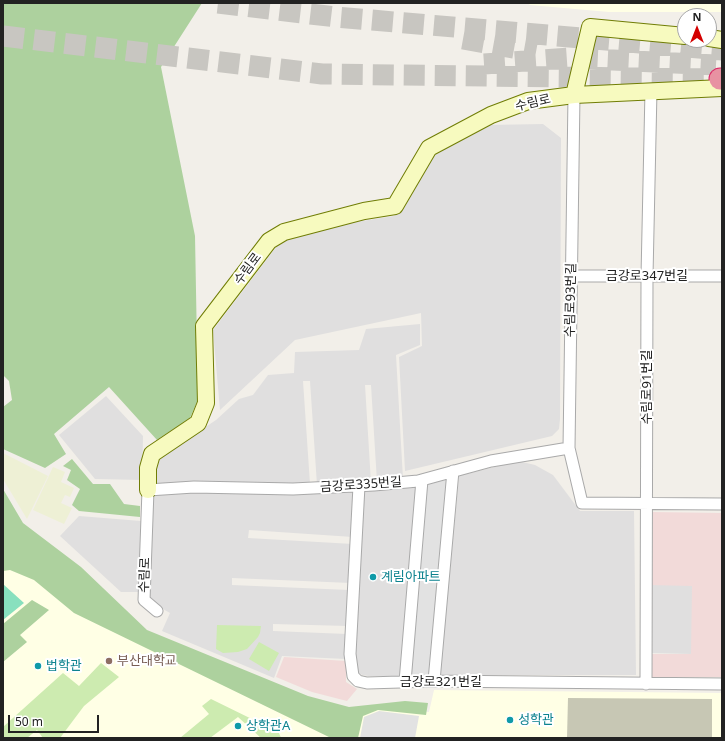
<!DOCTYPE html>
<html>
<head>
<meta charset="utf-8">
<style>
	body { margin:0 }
	#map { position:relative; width:725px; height:741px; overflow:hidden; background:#f2efe9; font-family:"Noto Sans",sans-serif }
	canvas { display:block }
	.frame { position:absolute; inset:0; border:4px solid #222; pointer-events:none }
	.north { position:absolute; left:677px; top:8px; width:40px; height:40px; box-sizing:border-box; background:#fff; border:1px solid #a7a7a7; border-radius:50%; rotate:0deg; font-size:11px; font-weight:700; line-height:16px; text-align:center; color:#222 }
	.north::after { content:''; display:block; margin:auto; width:14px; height:18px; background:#d40000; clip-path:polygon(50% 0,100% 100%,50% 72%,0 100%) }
	.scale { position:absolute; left:8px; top:715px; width:91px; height:18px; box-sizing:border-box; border:2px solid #222; border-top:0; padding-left:5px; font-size:12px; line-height:14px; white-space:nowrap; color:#222; -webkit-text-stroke:3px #fff; paint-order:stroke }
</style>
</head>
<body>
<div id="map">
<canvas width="725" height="741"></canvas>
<div class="frame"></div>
<div class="north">N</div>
<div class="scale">50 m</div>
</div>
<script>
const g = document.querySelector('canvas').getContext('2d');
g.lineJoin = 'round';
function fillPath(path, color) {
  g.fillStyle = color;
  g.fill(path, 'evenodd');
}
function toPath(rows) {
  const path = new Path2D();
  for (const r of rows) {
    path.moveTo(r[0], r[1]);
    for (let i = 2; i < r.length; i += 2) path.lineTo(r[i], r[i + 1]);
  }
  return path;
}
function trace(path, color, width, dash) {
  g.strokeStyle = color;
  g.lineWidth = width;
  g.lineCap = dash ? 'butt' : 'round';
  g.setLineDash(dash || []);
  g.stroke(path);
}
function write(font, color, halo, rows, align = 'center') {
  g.font = font + ' "Noto Sans","Noto Sans KR",sans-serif';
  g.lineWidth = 4;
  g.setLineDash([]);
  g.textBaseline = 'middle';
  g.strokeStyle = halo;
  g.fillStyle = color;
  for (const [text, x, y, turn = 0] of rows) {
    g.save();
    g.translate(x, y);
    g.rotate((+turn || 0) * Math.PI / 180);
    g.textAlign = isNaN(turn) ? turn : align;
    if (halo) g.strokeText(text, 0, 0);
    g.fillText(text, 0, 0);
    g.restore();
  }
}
fillPath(toPath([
	[543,124,561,138,560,419,559,429,552,436,405,471,399,357,422,346,421,313,295,340,220,410,213,330,280,242,306,230,394,216,432,152,488,125],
	[420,324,420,345,396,355,403,479,377,482,371,385,365,385,371,483,317,485,310,381,303,381,310,484,213,483,153,484,155,461,216,420,239,399,253,395,268,375,294,373,295,352,359,350,366,329],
	[106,396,143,436,142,480,95,479,59,435],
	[518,461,535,465,553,475,580,511,634,511,636,675,440,675,459,476],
	[419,484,404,676,368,676,354,673,362,489],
	[355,490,353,537,249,530,248,538,353,544,351,583,232,578,232,585,349,590,348,626,273,624,273,631,347,634,346,659,282,656,274,678,162,631,170,613,149,601,152,494,175,491],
	[79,516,141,521,139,592,121,592,60,536],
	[651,584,692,584,692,654,650,653]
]), '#e0dfdf');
fillPath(toPath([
	[650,512,722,513,722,677,650,677,650,654,691,654,692,586,649,585],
	[284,657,346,661,346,682,357,689,347,701,312,692,276,677]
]), '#f2dad9');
fillPath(toPath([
	[527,3,722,3,722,12,609,12,530,5],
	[3,534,146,632,309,702,355,715,378,708,429,712,434,690,722,693,722,738,3,738]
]), '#ffffe5');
fillPath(toPath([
	[568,698,712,699,712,738,567,738]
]), '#c7c7b4');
fillPath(toPath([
	[3,453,48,476,27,519,3,479],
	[53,467,65,472,61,482,74,488,70,497,65,495,61,503,72,508,64,524,33,510]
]), '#eef0d5');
fillPath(toPath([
	[217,625,261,626,260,633,258,637,247,649,238,652,223,653,216,649],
	[259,642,279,653,269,671,249,659],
	[101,663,119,677,84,706,60,738,43,738,37,730,27,738,3,738,3,727,63,673,79,686],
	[211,699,262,724,279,733,281,738,261,738,238,717,210,738,180,738,209,714,202,706]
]), '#cdebb0');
fillPath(toPath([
	[3,3,202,3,161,67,195,236,198,400,190,418,157,440,109,387,54,434,66,454,45,468,3,449,3,407,12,400,9,381,3,375],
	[72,459,93,484,110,484,124,504,140,506,140,517,79,511,72,505,80,489,67,480,71,470,63,466],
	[3,489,23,523,81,567,147,630,308,696,349,707,405,701,428,703,426,715,378,710,363,716,358,738,331,738,74,613,34,580,10,570,3,571],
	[32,600,49,610,20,635,27,642,3,662,3,624]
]), '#add19e');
fillPath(toPath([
	[3,584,24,603,3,620]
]), '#88e0be');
fillPath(toPath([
	[449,476,431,677,409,678,425,483],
	[379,711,419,716,415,738,360,738,364,717]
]), '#e2e2e2');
trace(toPath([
	[218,3,336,17,722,50],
	[3,36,322,74,720,79],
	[463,39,536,52],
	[484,64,569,58,716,65]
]), '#c8c6c1', 21, [21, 10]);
const street = toPath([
	[574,95,569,448,582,503,722,504],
	[571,276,722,276],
	[359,486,350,654,353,676,358,681,367,683,434,681,722,684],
	[157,611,144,600,148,490,194,487,293,489,374,485,418,481,491,461,569,448],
	[434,681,453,471],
	[405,682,422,480],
	[646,684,647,276,651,90]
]);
const secondary = toPath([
	[709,38,722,40],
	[574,95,590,27,685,36],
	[148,490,148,468,152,454,198,423,206,403,204,326,269,241,284,232,364,211,395,206,429,148,491,115,528,101,574,95,722,88]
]);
const highway = toPath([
	[720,79,722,79]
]);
trace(street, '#a9a9a9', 13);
trace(secondary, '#707d05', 18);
trace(highway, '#dc2a67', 23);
trace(street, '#fff', 11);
trace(secondary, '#f7fabf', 16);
trace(highway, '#e892a2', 21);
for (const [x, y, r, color] of [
	[373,577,4,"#0f9aa8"],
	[109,661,4,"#8d6e63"],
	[38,666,4,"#0f9aa8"],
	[510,720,4,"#0f9aa8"],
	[238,726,4,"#0f9aa8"]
]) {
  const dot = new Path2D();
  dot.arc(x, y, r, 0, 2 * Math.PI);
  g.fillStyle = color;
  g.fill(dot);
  trace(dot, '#fff', 1.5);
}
write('13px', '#222', '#fff', [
	["수림로",533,103,-13],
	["수림로",248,269,-53],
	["금강로347번길",647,276],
	["수림로93번길",571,300,-89],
	["수림로91번길",647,387,-90],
	["금강로335번길",361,485,-4],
	["수림로",145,575,-88],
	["금강로321번길",441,682]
]);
write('13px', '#0d838f', '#fff', [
	["계림아파트",381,577],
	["법학관",46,666],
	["성학관",518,720],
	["상학관A",246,726]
], 'left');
write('13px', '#785e54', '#fff', [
	["부산대학교",117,661]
], 'left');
</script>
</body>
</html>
